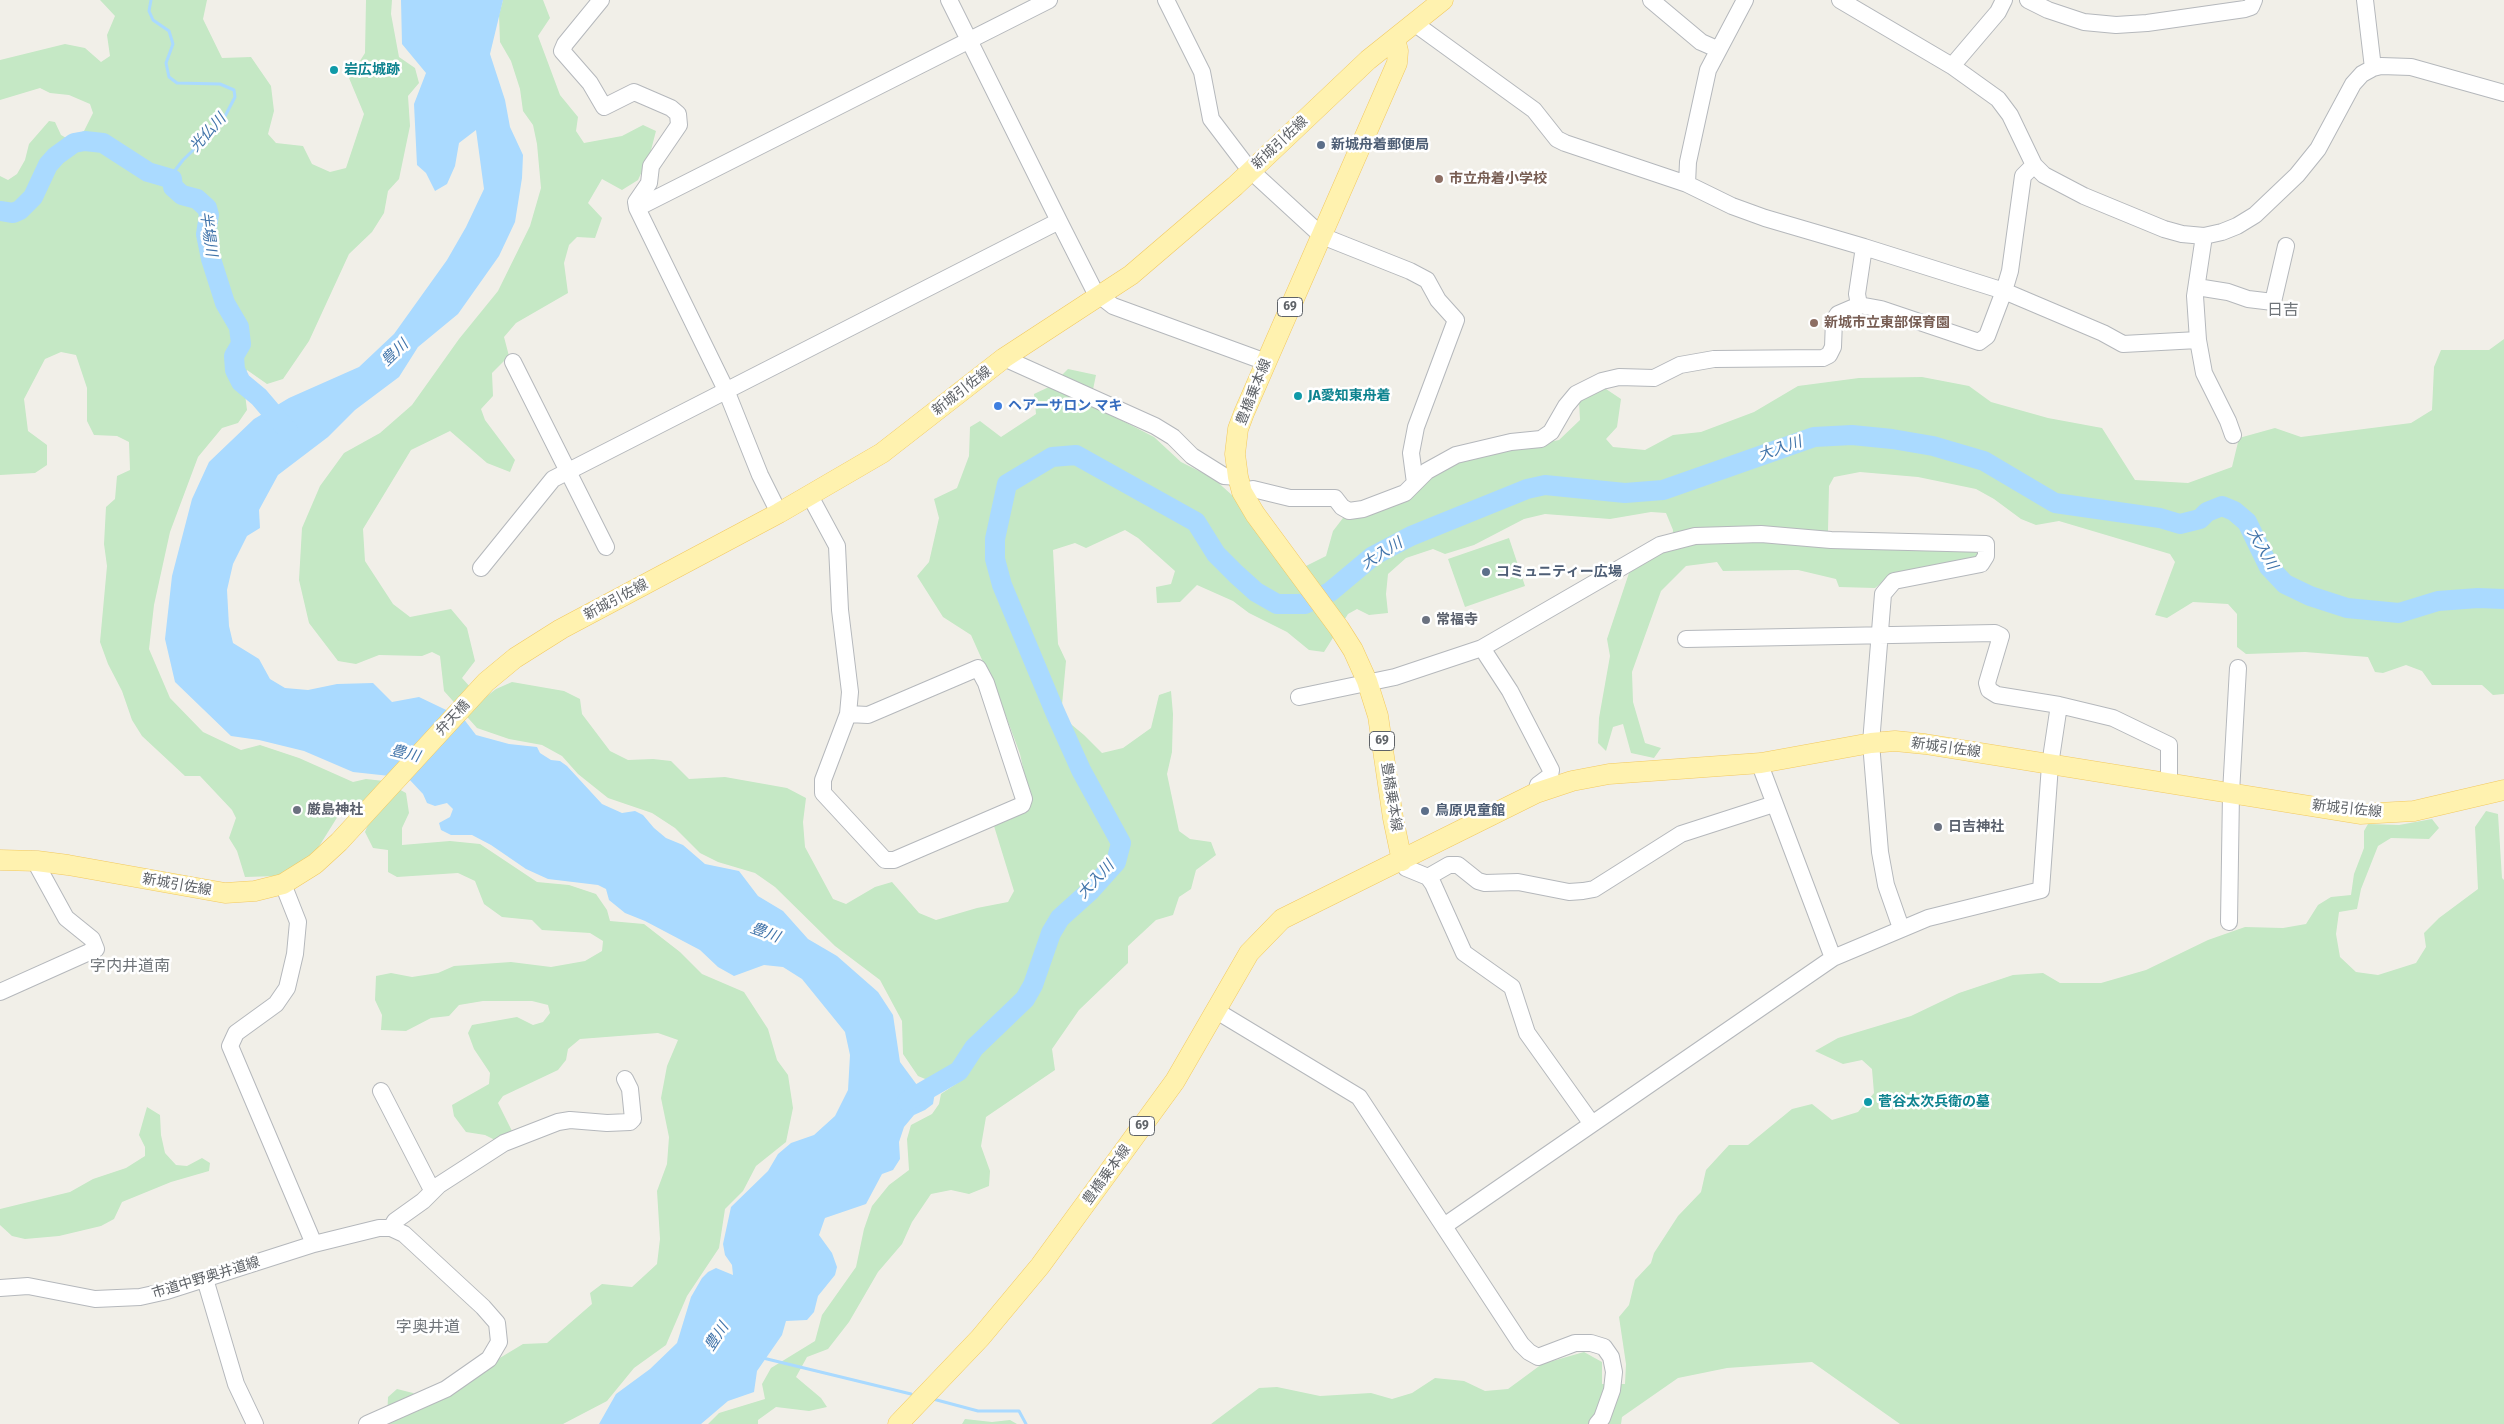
<!DOCTYPE html>
<html>
<head>
<meta charset="utf-8">
<style>
	body { margin:0 }
	canvas { display:block; background:#f1efe8 }
</style>
</head>
<body>
<canvas width="2504" height="1424"></canvas>
<script>
const g = document.querySelector('canvas').getContext('2d');
g.lineJoin = 'round';
function fillPath(path, color) {
  g.fillStyle = color;
  g.fill(path, 'evenodd');
}
function toPath(rows) {
  const path = new Path2D();
  for (const r of rows) {
    path.moveTo(r[0], r[1]);
    for (let i = 2; i < r.length; i += 2) path.lineTo(r[i], r[i + 1]);
  }
  return path;
}
function trace(path, color, width, dash) {
  g.strokeStyle = color;
  g.lineWidth = width;
  g.lineCap = dash ? 'butt' : 'round';
  g.setLineDash(dash || []);
  g.stroke(path);
}
function write(font, color, halo, rows, align = 'center') {
  g.font = font + ' "Fira Sans","Noto Sans JP",sans-serif';
  g.lineWidth = 5;
  g.setLineDash([]);
  g.textBaseline = 'middle';
  g.strokeStyle = halo;
  g.fillStyle = color;
  for (const [text, x, y, turn = 0] of rows) {
    g.save();
    g.translate(x, y);
    g.rotate((+turn || 0) * Math.PI / 180);
    g.textAlign = isNaN(turn) ? turn : align;
    if (halo) g.strokeText(text, 0, 0);
    g.fillText(text, 0, 0);
    g.restore();
  }
}
fillPath(toPath([
	[100,0,207,0,203,19,222,58,251,57,271,86,274,111,268,134,276,143,303,146,312,164,330,172,346,168,364,114,349,78,365,53,366,0,392,0,391,14,399,57,415,68,419,83,408,96,410,126,399,179,388,191,384,213,372,232,349,254,309,341,283,379,267,384,247,370,243,378,247,410,238,423,222,428,198,457,170,532,154,605,149,649,170,698,203,732,241,750,260,745,299,758,353,782,366,779,384,781,406,793,409,813,402,828,402,845,450,841,480,844,537,882,569,885,596,894,607,910,610,921,644,924,680,952,702,974,744,992,768,1029,777,1060,788,1075,793,1108,786,1142,756,1166,743,1191,725,1209,719,1248,687,1296,666,1345,634,1368,607,1401,563,1424,381,1424,387,1419,388,1397,397,1389,413,1393,425,1403,523,1344,547,1343,592,1304,590,1293,602,1284,632,1287,657,1264,660,1239,657,1191,667,1164,669,1137,661,1098,667,1066,678,1040,658,1033,580,1039,568,1049,566,1060,558,1070,503,1096,498,1103,512,1131,495,1140,485,1135,466,1132,454,1116,452,1105,489,1084,490,1073,474,1049,468,1033,472,1025,517,1017,533,1025,543,1022,550,1013,548,1005,532,1001,483,1001,459,1005,449,1016,431,1018,406,1031,381,1030,382,1015,375,1000,376,976,391,973,412,977,438,973,454,966,511,962,551,967,585,961,602,951,603,941,590,933,542,930,532,920,502,917,484,904,475,881,458,873,397,877,388,872,388,850,373,848,365,832,369,822,354,814,338,816,313,856,277,876,245,877,237,851,229,838,236,818,232,810,200,776,185,776,142,736,132,720,122,691,108,664,100,642,107,566,104,544,106,507,115,499,117,476,130,470,129,442,117,436,94,435,87,421,87,388,76,355,61,352,45,359,24,399,28,431,47,445,47,465,35,473,0,475,0,176,8,180,17,174,25,160,29,144,49,121,55,122,61,135,68,139,84,131,93,113,90,104,69,95,50,93,40,88,0,100,0,60,65,44,85,48,101,62,110,56,107,35,115,16],
	[503,0,543,0,550,18,538,36,560,95,578,117,576,131,584,143,622,136,643,125,656,131,650,154,638,180,622,190,602,179,588,203,602,218,595,238,577,237,569,245,564,263,568,293,516,323,504,337,509,356,492,373,493,396,481,409,485,420,515,460,510,472,487,463,450,431,411,450,363,529,365,561,393,604,410,617,451,609,467,628,475,661,462,678,482,700,496,689,512,682,564,691,580,699,582,714,610,751,628,760,653,759,671,761,689,779,725,777,787,788,806,798,803,822,805,847,833,899,846,904,875,887,892,882,919,913,936,920,977,908,1008,902,1014,891,994,826,1030,798,1020,754,1000,700,971,635,943,617,917,576,929,562,939,518,934,499,957,488,969,456,970,427,980,421,1001,437,1036,414,1034,394,1051,386,1068,369,1096,375,1090,404,1154,437,1181,462,1213,478,1233,496,1288,575,1326,556,1333,531,1343,518,1363,515,1452,461,1559,440,1580,420,1579,401,1603,387,1621,399,1617,427,1606,439,1613,447,1645,450,1673,435,1701,432,1754,412,1798,386,1859,378,1922,377,1969,386,1991,402,2048,418,2102,428,2135,480,2188,483,2232,467,2239,438,2275,428,2301,437,2411,423,2432,410,2434,367,2441,350,2489,350,2504,339,2504,694,2493,695,2482,685,2432,685,2422,671,2406,665,2383,673,2375,672,2368,657,2305,652,2246,654,2237,647,2237,614,2228,604,2193,602,2167,618,2155,615,2175,562,2170,554,2059,521,2036,525,2021,519,1994,499,1976,489,1918,477,1860,472,1834,477,1829,486,1828,531,1838,547,1979,551,1978,559,1884,581,1875,588,1839,587,1836,579,1798,570,1723,571,1717,562,1686,566,1661,591,1632,672,1633,702,1645,743,1661,748,1654,758,1631,753,1623,724,1613,727,1606,751,1598,743,1599,718,1610,656,1607,639,1629,573,1672,545,1673,530,1666,513,1651,512,1610,519,1545,514,1524,519,1474,545,1445,554,1433,549,1406,558,1388,574,1386,594,1388,613,1369,615,1357,609,1348,614,1324,652,1309,650,1287,632,1249,613,1233,601,1197,585,1180,602,1157,603,1156,587,1171,584,1175,571,1138,538,1125,530,1086,548,1075,543,1053,550,1058,644,1066,661,1062,705,1066,720,1084,735,1102,753,1123,748,1151,728,1159,695,1171,691,1173,714,1172,752,1167,774,1179,831,1190,839,1211,842,1216,855,1196,870,1191,889,1179,897,1173,915,1156,920,1128,946,1128,963,1079,1010,1052,1049,1055,1070,986,1117,981,1146,990,1171,989,1186,969,1194,951,1190,931,1194,912,1222,902,1244,878,1272,849,1322,828,1349,807,1357,796,1377,821,1398,827,1407,809,1411,776,1407,758,1420,758,1424,708,1424,719,1413,765,1399,762,1384,771,1368,815,1341,822,1315,856,1267,864,1229,872,1206,889,1185,909,1170,907,1139,911,1125,932,1114,939,1104,941,1094,959,1082,946,1071,930,1081,918,1076,903,1054,902,1021,880,980,835,946,775,887,755,873,718,862,700,853,675,828,652,813,608,798,578,774,562,756,542,745,509,739,477,728,444,691,440,656,432,652,422,656,379,655,356,664,338,661,309,623,299,580,302,528,320,486,344,453,380,433,412,405,459,339,498,291,530,226,541,188,537,144,533,125,523,111,520,89,511,61,500,42,499,15],
	[1509,538,1525,586,1465,607,1448,559],
	[2486,811,2498,814,2502,878,2504,880,2504,1424,1900,1424,1812,1362,1727,1368,1678,1378,1622,1417,1621,1424,1211,1424,1259,1388,1277,1387,1320,1396,1371,1393,1392,1399,1412,1393,1435,1378,1464,1381,1485,1391,1508,1389,1542,1364,1584,1352,1602,1362,1602,1384,1625,1384,1626,1364,1619,1317,1629,1305,1635,1280,1651,1263,1654,1253,1678,1216,1701,1192,1706,1170,1729,1145,1748,1145,1792,1109,1812,1104,1832,1120,1858,1112,1874,1093,1872,1069,1862,1060,1843,1064,1815,1051,1838,1038,1911,1016,1959,993,2013,975,2043,973,2060,983,2101,983,2146,970,2208,940,2245,927,2283,928,2306,924,2318,905,2331,897,2351,895,2354,874,2364,848,2364,831,2368,824,2399,825,2432,819,2439,828,2429,839,2391,838,2378,846,2361,889,2357,909,2339,912,2336,934,2340,957,2356,972,2378,975,2416,963,2426,947,2424,933,2439,918,2478,889,2475,827],
	[147,1107,160,1115,161,1135,165,1153,176,1165,187,1166,202,1158,210,1163,209,1171,171,1182,122,1202,114,1219,101,1226,59,1236,25,1239,12,1236,0,1225,0,1209,70,1192,93,1179,126,1168,145,1156,145,1147,139,1135],
	[965,1419,992,1422,1010,1420,1017,1424,962,1424]
]), '#c5e8c5');
fillPath(toPath([
	[401,0,503,0,490,54,505,100,510,127,523,155,522,178,515,222,499,256,458,314,418,347,399,377,355,410,328,437,278,475,259,510,260,528,247,536,233,564,227,590,229,626,233,643,259,659,270,679,285,688,308,690,337,684,373,683,392,702,419,697,463,718,476,735,509,744,537,747,540,753,551,760,560,761,567,766,602,804,622,813,635,811,643,815,654,828,666,838,683,845,705,864,739,871,758,896,783,911,808,939,837,956,878,992,893,1015,900,1062,917,1085,928,1085,935,1092,933,1104,925,1110,914,1115,904,1127,899,1142,900,1159,893,1170,882,1174,866,1204,825,1218,819,1235,832,1253,837,1267,835,1275,818,1296,814,1312,807,1320,786,1321,782,1335,757,1371,754,1392,728,1401,701,1424,599,1424,616,1394,650,1369,677,1343,691,1297,702,1278,708,1272,716,1268,733,1275,732,1265,725,1255,723,1244,731,1207,768,1171,778,1154,791,1143,814,1135,835,1116,848,1090,850,1055,845,1032,802,979,783,967,764,965,734,976,718,967,700,950,645,921,625,913,609,900,606,889,598,885,548,879,526,869,491,845,472,835,451,835,441,830,439,823,450,817,453,809,447,803,435,806,427,803,423,794,408,778,353,772,304,751,259,740,231,736,175,682,165,639,172,576,192,499,209,462,254,419,289,398,359,367,394,334,447,260,466,227,484,189,476,130,459,143,455,166,447,184,435,191,426,173,417,165,414,104,426,73,402,44]
]), '#aadaff');
trace(toPath([
	[151,0,149,11,153,20,169,31,173,44,166,63,169,77,177,83,220,84,234,90,235,97,222,122,183,160,173,173,172,179],
	[763,1358,911,1394],
	[933,1399,978,1411,1019,1411,1026,1424]
]), '#aadaff', 3);
trace(toPath([
	[0,211,13,213,20,210,33,197,48,165,56,156,74,143,85,141,103,143,148,172,172,179,173,187,182,195,197,199,207,208,209,215,206,234,211,259,225,303,239,327,241,344,234,356,235,370,241,382,259,397,288,431],
	[907,1101,959,1071,974,1048,1025,999,1033,985,1051,933,1060,918,1090,891,1116,862,1121,843,1081,770,1055,712,1002,585,995,559,995,539,1007,484,1052,457,1076,455,1196,522,1216,554,1236,574,1256,592,1277,604,1305,604,1330,592,1373,556,1411,536,1527,489,1545,485,1625,493,1663,490,1814,437,1852,435,1892,439,1933,446,1984,461,2055,503,2160,518,2180,524,2200,519,2207,512,2222,506,2234,511,2247,522,2269,567,2285,584,2310,596,2347,608,2399,613,2438,601,2478,598,2504,599]
]), '#aadaff', 20);
const minor = toPath([
	[601,0,565,44,562,51,590,83,604,107,634,92,671,108,678,114,679,125,651,166,649,183,636,202,637,208,726,390,760,475,779,513],
	[949,0,1059,221],
	[1166,0,1202,72,1211,119,1249,169,1322,236,1410,271,1427,280,1438,300,1456,320,1416,427,1411,453,1415,483,1405,493,1363,509,1349,511,1342,507,1335,498,1290,498,1253,489,1242,492],
	[1651,0,1701,42,1717,49],
	[1840,0,1952,66,1998,99,2010,115,2034,165,2044,175,2084,196,2164,229,2182,234,2204,236,2222,232,2237,226,2255,215,2297,175,2318,149,2353,84,2362,74,2373,68,2381,66,2411,67,2504,93],
	[2028,0,2048,10,2084,22,2116,25,2147,23,2245,9,2251,7,2254,0],
	[2365,0,2373,68],
	[1414,23,1534,110,1557,139,1565,143,1687,184,1732,206,1765,218,1864,247,1857,294,1859,305],
	[1952,66,1998,12,2004,0],
	[1687,184,1688,162,1708,70,1745,0],
	[637,208,1049,0],
	[2204,236,2195,296,2198,340,2204,373,2228,421,2233,435],
	[1864,247,2004,291,2103,333,2123,344,2198,340],
	[2197,287,2228,292,2248,299,2273,302,2286,246],
	[1004,358,1155,426,1173,437,1192,456,1224,476,1238,477],
	[513,362,606,547],
	[1415,483,1427,471,1456,455,1511,442,1541,439,1551,432,1566,406,1576,394,1602,381,1619,377,1654,378,1680,365,1714,359,1823,358,1829,355,1833,347,1834,320,1838,314,1859,305,1881,309,1979,342,1987,336,2004,291,2010,271,2023,176,2034,165],
	[810,496,837,546,840,610,850,692,848,714,823,780,823,793,885,860,894,860,1022,805,1024,799,986,683,978,668,868,715,848,714],
	[481,568,553,479,1059,221,1095,292,1113,306,1266,362],
	[1686,639,1995,633,2001,636,1987,683,1989,690,1997,695,2059,705,2113,718,2169,745,2169,783],
	[1482,648,1510,691,1551,770,1550,776,1538,785,1536,793],
	[1299,697,1395,677,1482,648,1660,545,1695,536,1761,534,1831,540,1986,544,1986,556,1981,564,1894,581,1883,594,1871,743,1880,852,1886,885,1901,928],
	[1761,763,1762,770,1833,958],
	[1402,861,1406,868,1428,877,1433,884,1464,953,1512,987,1527,1033,1592,1124],
	[1428,877,1449,865,1458,865,1478,881,1485,883,1518,882,1569,892,1583,891,1594,889,1681,834,1774,804],
	[283,884,298,922,295,954,287,988,276,1004,236,1033,230,1046,314,1244],
	[2229,922,2231,793,2238,668],
	[0,992,96,949,92,939,66,918,38,867,37,861],
	[1215,1010,1359,1097,1521,1344,1529,1352,1538,1357,1575,1343,1591,1343,1604,1347,1611,1357,1614,1372,1612,1390,1602,1418,1597,1424],
	[381,1091,432,1190],
	[1444,1226,1833,958,1928,918,2041,890,2050,765,2059,705],
	[391,1228,395,1221,423,1201,439,1185,504,1143,558,1122,570,1120,607,1123,630,1122,633,1119,630,1089,625,1079],
	[205,1279,236,1384,255,1424],
	[0,1288,28,1286,95,1299,140,1297,167,1291,314,1244,379,1228,391,1228,404,1234,483,1307,497,1323,499,1342,489,1359,446,1389,367,1424]
]);
const major = toPath([
	[1395,39,1398,51,1397,63,1244,413,1238,429,1235,454,1238,477,1242,492,1255,514,1339,628,1353,650,1367,681,1378,716,1393,818,1402,861],
	[0,860,37,861,68,865,225,893,255,891,283,884,315,864,339,842,486,682,515,658,561,629,779,513,882,453,1004,358,1131,275,1235,186,1368,60,1443,0],
	[898,1424,980,1338,1040,1266,1175,1081,1249,953,1282,919,1536,793,1572,781,1609,774,1761,763,1871,743,1895,741,1925,744,2360,814,2414,811,2504,790]
]);
trace(minor, '#b5b8bc', 18);
trace(major, '#f2c960', 21);
trace(minor, '#fff', 16);
trace(major, '#fff2af', 20);
for (const [x, y, r, color] of [
	[334,70,5,"#0f9aa8"],
	[1321,145,5,"#5c6f8a"],
	[1439,179,5,"#8d6e63"],
	[1814,323,5,"#8d6e63"],
	[1298,396,5,"#0f9aa8"],
	[998,406,5,"#3f7fe0"],
	[1486,572,5,"#5c6f8a"],
	[1426,620,5,"#6b7280"],
	[297,810,5,"#6b7280"],
	[1425,811,5,"#5c6f8a"],
	[1938,827,5,"#6b7280"],
	[1868,1102,5,"#0f9aa8"]
]) {
  const dot = new Path2D();
  dot.arc(x, y, r, 0, 2 * Math.PI);
  g.fillStyle = color;
  g.fill(dot);
  trace(dot, '#fff', 2);
}
for (const [x, y, w] of [
	[1290,307,25],
	[1382,741,25],
	[1142,1126,25]
]) {
  const box = new Path2D();
  box.roundRect(x - w / 2, y - 9.5, w, 19, 4);
  g.fillStyle = '#fff';
  g.fill(box);
  trace(box, '#5f6368', 1);
}
write('bold 12px', '#5f6368', null, [
	["69",1290,307],
	["69",1382,741],
	["69",1142,1126]
]);
write('bold 14px', '#0d838f', '#fff', [
	["岩広城跡",344,70],
	["JA愛知東舟着",1308,396],
	["菅谷太次兵衛の墓",1878,1102]
], 'left');
write('14px', '#5f6368', '#fff', [
	["新城引佐線",1280,143,-43],
	["新城引佐線",962,391,-38],
	["豊橋乗本線",1254,392,-68],
	["新城引佐線",616,600,-28],
	["弁天橋",453,718,-47],
	["新城引佐線",1946,748,8],
	["豊橋乗本線",1391,797,81],
	["新城引佐線",2347,809,6],
	["新城引佐線",177,885,10],
	["豊橋乗本線",1107,1175,-54],
	["市道中野奥井道線",206,1278,-17]
]);
write('bold 14px', '#4e5e75', '#fff', [
	["新城舟着郵便局",1331,145],
	["コミュニティー広場",1496,572],
	["鳥原児童館",1435,811]
], 'left');
write('bold 14px', '#785e54', '#fff', [
	["市立舟着小学校",1449,179],
	["新城市立東部保育園",1824,323]
], 'left');
write('bold 14px', '#366cbe', '#fff', [
	["ヘアーサロン マキ",1008,406]
], 'left');
write('bold 14px', '#5b616d', '#fff', [
	["常福寺",1436,620],
	["厳島神社",307,810],
	["日吉神社",1948,827]
], 'left');
write('italic 15px', '#4174aa', '#fff', [
	["光仏川",208,133,-48],
	["半場川",208,234,82],
	["豊川",395,353,-44],
	["大入川",1780,449,-19],
	["大入川",2262,549,60],
	["大入川",1382,554,-32],
	["豊川",405,754,14],
	["大入川",1096,880,-47],
	["豊川",765,933,20],
	["豊川",717,1337,-57]
]);
write('16px', '#70757a', '#fff', [
	["日吉",2283,311],
	["字内井道南",130,967],
	["字奥井道",428,1328]
]);
</script>
</body>
</html>
